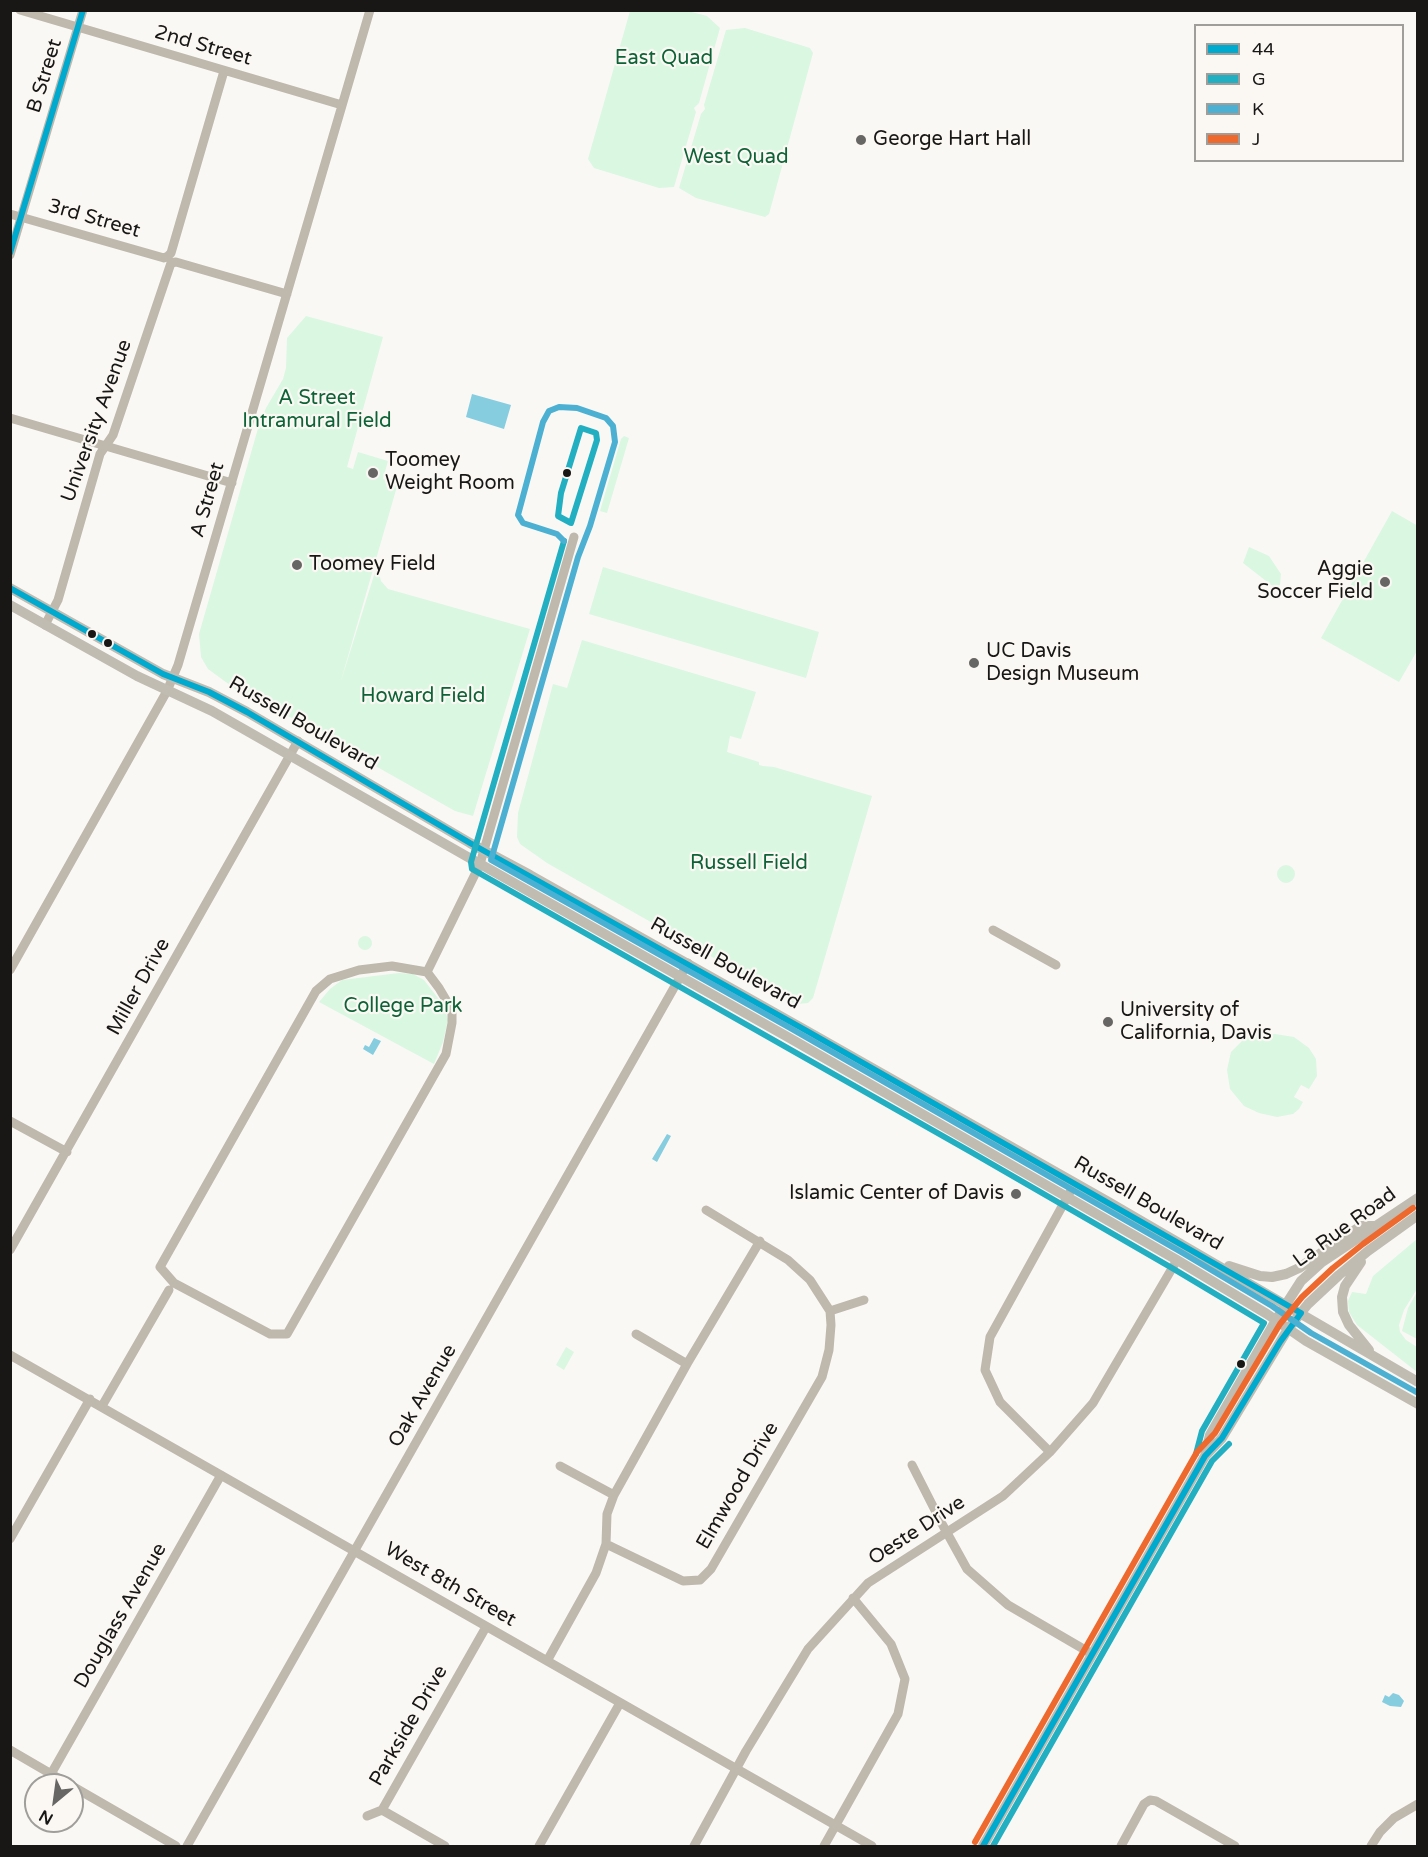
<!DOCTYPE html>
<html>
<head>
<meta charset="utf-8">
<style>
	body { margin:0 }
	#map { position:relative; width:1428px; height:1857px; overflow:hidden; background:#faf8f5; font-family:"Varela Round",sans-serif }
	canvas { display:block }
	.frame { position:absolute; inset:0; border:12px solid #181716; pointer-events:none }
	.legend { position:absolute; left:1194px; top:24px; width:210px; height:138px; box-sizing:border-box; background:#fbf8f4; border:2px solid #a09e9b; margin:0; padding:8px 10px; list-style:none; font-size:18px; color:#181716 }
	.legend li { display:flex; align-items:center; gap:12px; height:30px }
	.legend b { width:30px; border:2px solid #a09e9b }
	.north { position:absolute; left:24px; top:1773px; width:60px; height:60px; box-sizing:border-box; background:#fbf8f4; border:2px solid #a09e9b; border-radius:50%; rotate:209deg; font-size:16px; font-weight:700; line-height:24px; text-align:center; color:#181716 }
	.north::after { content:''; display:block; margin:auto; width:21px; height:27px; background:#676664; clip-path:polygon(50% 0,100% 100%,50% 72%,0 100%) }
</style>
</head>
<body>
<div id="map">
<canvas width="1428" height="1857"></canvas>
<div class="frame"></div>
<ul class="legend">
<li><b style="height:8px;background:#00a9ce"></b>44</li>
<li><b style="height:8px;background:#22afc1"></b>G</li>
<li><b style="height:8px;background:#4cb0d2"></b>K</li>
<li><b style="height:8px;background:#ee692d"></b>J</li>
</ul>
<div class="north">N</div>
</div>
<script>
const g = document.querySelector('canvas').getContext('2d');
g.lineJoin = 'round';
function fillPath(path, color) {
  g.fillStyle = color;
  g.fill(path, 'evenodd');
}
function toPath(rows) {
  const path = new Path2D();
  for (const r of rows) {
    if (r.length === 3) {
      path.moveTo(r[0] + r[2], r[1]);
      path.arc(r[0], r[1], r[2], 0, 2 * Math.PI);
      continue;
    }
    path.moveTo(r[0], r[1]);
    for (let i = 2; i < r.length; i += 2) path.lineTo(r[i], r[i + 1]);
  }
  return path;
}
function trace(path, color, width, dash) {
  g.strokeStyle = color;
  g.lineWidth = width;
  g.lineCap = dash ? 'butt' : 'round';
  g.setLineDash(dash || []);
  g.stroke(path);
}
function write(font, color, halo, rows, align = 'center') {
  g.font = font + ' "Varela Round",sans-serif';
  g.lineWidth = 4.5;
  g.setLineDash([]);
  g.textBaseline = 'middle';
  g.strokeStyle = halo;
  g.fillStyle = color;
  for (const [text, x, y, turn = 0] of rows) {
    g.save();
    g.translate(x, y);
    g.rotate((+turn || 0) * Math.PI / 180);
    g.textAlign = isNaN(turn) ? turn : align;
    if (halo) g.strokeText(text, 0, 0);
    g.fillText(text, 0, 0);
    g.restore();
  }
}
fillPath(toPath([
	[630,11,688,11,707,16,720,28,699,103,694,108,696,112,674,187,659,188,594,168,588,159],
	[745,28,810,48,813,53,769,214,765,217,696,198,679,188,701,114,705,109,704,105,726,30],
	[306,316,383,337,347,467,353,469,358,452,388,461,383,479,398,483,340,684,375,572,379,573,381,581,388,589,530,629,473,816,455,811,326,738,326,733,249,699,208,669,201,657,199,634,259,425,266,408,283,379,286,368,287,338],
	[624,436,629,438,607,513,600,511,621,439],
	[1392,511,1418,526,1417,651,1399,682,1321,638],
	[1249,547,1269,556,1281,574,1280,585,1275,588,1243,563],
	[603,567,819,632,806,678,589,614],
	[582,640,756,692,741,739,730,736,727,752,759,762,759,765,763,766,774,767,872,796,813,998,808,1003,798,1004,793,1003,547,863,520,844,517,837,518,813,553,684,567,688],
	[1286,874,9],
	[365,943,7],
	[399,973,413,974,424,980,444,1006,448,1020,443,1042,434,1064,319,1002,330,989,342,980],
	[1257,1034,1275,1034,1294,1037,1309,1048,1316,1059,1317,1076,1309,1089,1301,1085,1294,1097,1303,1102,1299,1109,1293,1114,1277,1117,1259,1113,1244,1106,1230,1089,1227,1070,1231,1052,1246,1037],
	[1417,1239,1417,1289,1404,1310,1399,1325,1400,1332,1406,1340,1417,1347,1417,1372,1357,1325,1349,1312,1348,1301,1352,1292,1366,1294,1373,1276],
	[1417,1292,1418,1339,1417,1339,1402,1331,1408,1308],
	[566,1347,574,1352,564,1370,556,1365]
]), '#daf7e1');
fillPath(toPath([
	[472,394,511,405,504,429,466,417],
	[374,1038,381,1041,373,1055,363,1049,365,1045,369,1047],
	[667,1134,671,1136,657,1162,652,1159],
	[1393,1693,1399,1695,1404,1701,1401,1707,1390,1706,1382,1702,1385,1695,1389,1697]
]), '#86cddf');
trace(toPath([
	[20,10,342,105],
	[10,214,164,258,168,256,171,253,224,71],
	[10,255,83,10],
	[10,418,232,483],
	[45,625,58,600,100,454,113,435,171,263,176,262,287,294],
	[993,930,1056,965],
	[10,970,167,691,178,665,370,10],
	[427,972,439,988,452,1010,452,1023,446,1054,287,1334,270,1334,174,1283,160,1267,316,991,330,979,359,970,392,966,427,972,480,864,574,537],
	[10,1121,67,1152],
	[10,1250,298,741],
	[830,1311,864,1300],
	[636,1334,687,1364],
	[10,1355,872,1846],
	[102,1406,169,1290],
	[1050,1452,1000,1402,985,1370,990,1337,1075,1183],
	[912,1465,941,1522,967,1569,1008,1605,1092,1654],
	[560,1466,614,1495],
	[10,1539,90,1399],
	[606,1544,683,1581,700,1580,711,1569,822,1377,829,1350,831,1325,830,1311,810,1280,788,1260,706,1210],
	[547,1661,596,1573,606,1544,607,1514,614,1495,687,1364,760,1241],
	[10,1750,70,1785],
	[51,1774,221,1475],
	[72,1786,176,1846],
	[367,1816,382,1810],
	[187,1846,688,963],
	[445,1846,382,1810,486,1627],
	[539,1846,620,1703],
	[694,1846,746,1751,808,1649,868,1583,1003,1496,1050,1452,1093,1403,1177,1260],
	[824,1846,898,1714,905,1679,891,1644,853,1598],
	[1121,1846,1144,1804,1150,1800,1156,1801,1235,1846],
	[1371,1846,1380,1832,1394,1818,1418,1804]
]), '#beb8ad', 9);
trace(toPath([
	[10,588,163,674,209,692,247,712,470,843,530,875,807,1031,1107,1201,1418,1382],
	[10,605,137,676,212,711,466,856,786,1036,1177,1260,1267,1314,1306,1341,1418,1404],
	[1361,1262,1345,1286,1342,1297,1343,1312,1349,1325,1369,1350],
	[1229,1266,1260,1276,1272,1277,1286,1274,1299,1268,1361,1226,1375,1226],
	[1205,1456,1210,1435,1276,1320,1301,1281,1322,1262,1418,1198],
	[983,1846,1205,1456,1222,1438,1288,1329,1308,1304,1339,1275,1368,1251,1418,1215]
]), '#c0bcb2', 10);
trace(toPath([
	[10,253,83,10],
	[10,588,163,674,209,692,247,712,470,843,807,1031,1301,1313,1280,1342,1222,1438,1205,1456,983,1846]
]), '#00a9ce', 6);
trace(toPath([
	[581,428,596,433,597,440,571,523,558,516,561,493,581,428],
	[564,541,471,862,472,869,971,1152,1172,1268,1264,1323,1202,1431,1196,1454],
	[993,1846,1212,1461,1229,1444]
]), '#22afc1', 6);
trace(toPath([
	[564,541,557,534,523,523,518,515,543,422,549,411,559,407,577,408,606,418,613,426,615,442,590,526,578,557,491,860,790,1028,1181,1252,1272,1306,1311,1333,1418,1393]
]), '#4cb0d2', 6);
trace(toPath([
	[975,1842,1197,1452,1215,1433,1280,1324,1302,1297,1333,1268,1363,1244,1413,1208]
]), '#ee692d', 6);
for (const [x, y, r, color] of [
	[861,140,6,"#676664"],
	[373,473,6,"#676664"],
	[567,473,5,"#181716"],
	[297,565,6,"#676664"],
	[1385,582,6,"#676664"],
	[92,634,5,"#181716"],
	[108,643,5,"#181716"],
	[974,663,6,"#676664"],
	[1108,1022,6,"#676664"],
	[1016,1194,6,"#676664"],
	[1241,1364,5,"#181716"]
]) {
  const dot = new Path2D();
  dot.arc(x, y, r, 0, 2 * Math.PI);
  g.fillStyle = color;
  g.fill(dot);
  trace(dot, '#fbf8f4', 2);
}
write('20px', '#181716', '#fbf8f4', [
	["2nd Street",203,46,16],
	["B Street",45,76,-73],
	["3rd Street",94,219,16],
	["University Avenue",97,421,-70],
	["A Street",208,500,-74],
	["Russell Boulevard",303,724,30],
	["Russell Boulevard",725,964,29],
	["Miller Drive",139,987,-61],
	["Russell Boulevard",1148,1204,30],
	["La Rue Road",1345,1228,-36],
	["Oak Avenue",423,1396,-60],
	["Elmwood Drive",738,1486,-60],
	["Oeste Drive",917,1531,-33],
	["West 8th Street",450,1585,30],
	["Douglass Avenue",121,1616,-60],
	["Parkside Drive",409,1726,-60]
]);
write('20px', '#0d6337', '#fbf8f4', [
	["East Quad",664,59],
	["West Quad",736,158],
	["A Street",317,399],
	["Intramural Field",317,422],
	["Howard Field",423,697],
	["Russell Field",749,864],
	["College Park",403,1007]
]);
write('20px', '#181716', '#fbf8f4', [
	["George Hart Hall",873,140],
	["Toomey",385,461],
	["Weight Room",385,484],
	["Toomey Field",309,565],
	["Aggie",1373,570,"right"],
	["Soccer Field",1373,593,"right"],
	["UC Davis",986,652],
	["Design Museum",986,675],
	["University of",1120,1011],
	["California, Davis",1120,1034],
	["Islamic Center of Davis",1004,1194,"right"]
], 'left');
</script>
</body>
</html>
